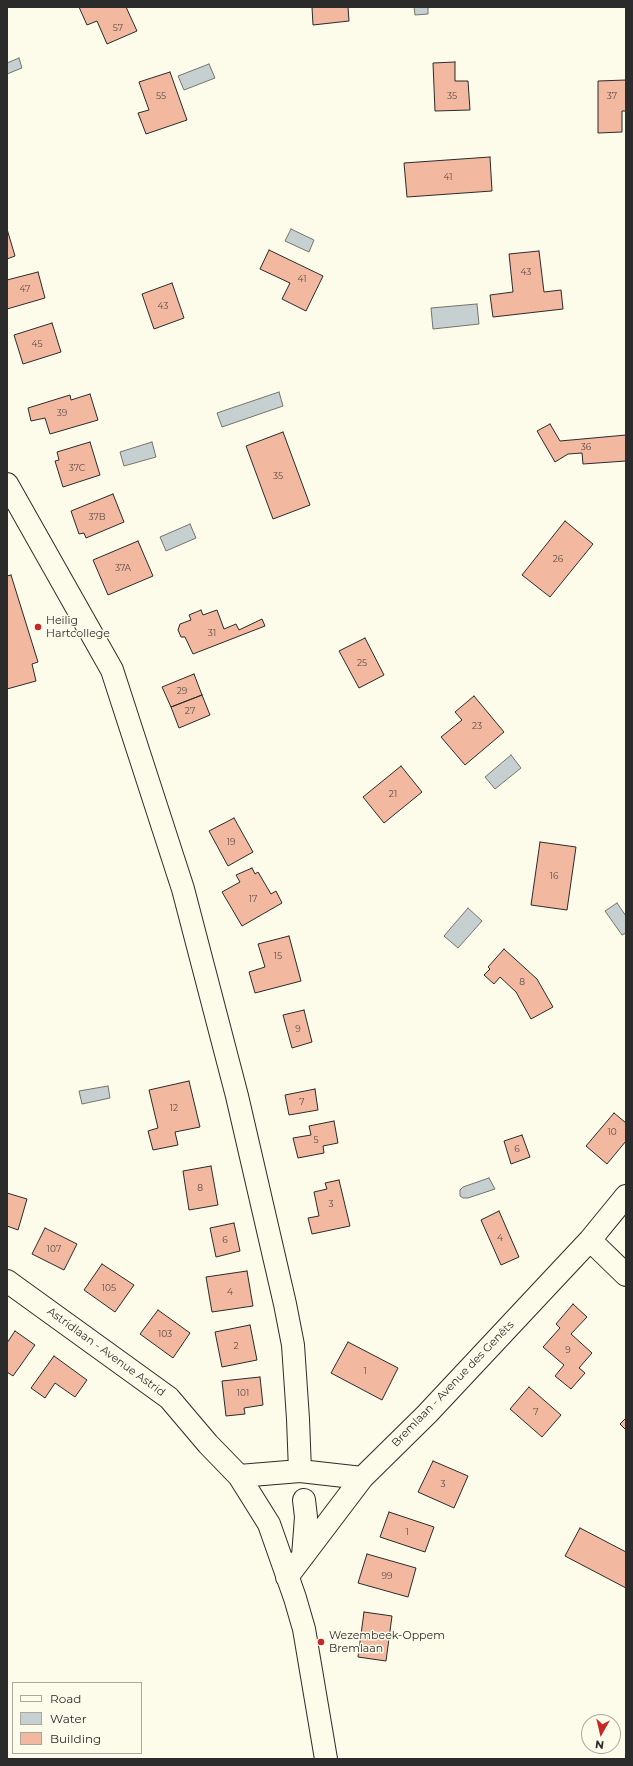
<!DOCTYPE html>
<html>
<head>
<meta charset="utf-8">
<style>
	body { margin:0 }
	#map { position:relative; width:633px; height:1766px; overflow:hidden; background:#fdfbea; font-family:Montserrat,sans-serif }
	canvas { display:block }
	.frame { position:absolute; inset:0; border:8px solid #2b2b2b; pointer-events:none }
	.legend { position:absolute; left:12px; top:1682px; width:130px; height:72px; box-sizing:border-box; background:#fdfbea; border:1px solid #a9a89e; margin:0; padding:5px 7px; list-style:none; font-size:12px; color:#2b2b2b }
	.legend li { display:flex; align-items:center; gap:8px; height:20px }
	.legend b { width:20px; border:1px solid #a9a89e }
	.north { position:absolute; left:581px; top:1714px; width:40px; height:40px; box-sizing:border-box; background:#fdfbea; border:1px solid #a9a89e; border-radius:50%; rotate:188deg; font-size:11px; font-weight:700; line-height:16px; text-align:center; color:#2b2b2b }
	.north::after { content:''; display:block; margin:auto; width:14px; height:18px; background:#c62828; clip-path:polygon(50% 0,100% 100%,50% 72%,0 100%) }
</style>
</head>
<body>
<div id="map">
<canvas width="633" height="1766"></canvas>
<div class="frame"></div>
<ul class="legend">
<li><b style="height:5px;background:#fdfbea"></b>Road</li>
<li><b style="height:11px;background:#c7d0d0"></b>Water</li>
<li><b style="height:11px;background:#f2b8a0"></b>Building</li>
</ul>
<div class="north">N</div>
</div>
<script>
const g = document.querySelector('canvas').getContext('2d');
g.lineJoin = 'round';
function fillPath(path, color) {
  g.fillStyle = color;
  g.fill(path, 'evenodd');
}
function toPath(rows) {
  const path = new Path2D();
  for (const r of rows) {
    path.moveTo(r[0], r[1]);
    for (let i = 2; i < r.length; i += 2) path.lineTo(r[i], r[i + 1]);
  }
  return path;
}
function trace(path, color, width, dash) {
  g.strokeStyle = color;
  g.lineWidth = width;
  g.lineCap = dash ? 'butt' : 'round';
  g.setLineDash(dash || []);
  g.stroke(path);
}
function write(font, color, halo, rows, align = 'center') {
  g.font = font + ' Montserrat,sans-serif';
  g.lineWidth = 3;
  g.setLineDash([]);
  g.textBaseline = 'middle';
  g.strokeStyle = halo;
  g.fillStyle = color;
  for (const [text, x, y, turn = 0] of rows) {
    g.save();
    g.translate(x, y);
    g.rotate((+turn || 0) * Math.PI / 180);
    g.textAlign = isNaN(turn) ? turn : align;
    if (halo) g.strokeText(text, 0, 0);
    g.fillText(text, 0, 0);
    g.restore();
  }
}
const water = toPath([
	[414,7,428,7,428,14,415,15,414,7],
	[19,58,22,68,7,74,7,63,19,58],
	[209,64,215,78,184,90,178,76,209,64],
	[291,229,314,240,309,252,285,241,291,229],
	[477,304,479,324,433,329,431,308,477,304],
	[279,392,283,406,222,427,217,413,279,392],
	[152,442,156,457,124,466,120,452,152,442],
	[190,524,196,538,166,551,160,537,190,524],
	[511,755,521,768,495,789,485,777,511,755],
	[617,903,626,916,626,933,622,935,605,911,617,903],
	[468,908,482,921,458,948,444,936,468,908],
	[108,1086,110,1098,82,1104,79,1091,108,1086],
	[489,1178,495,1189,468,1198,463,1198,460,1196,460,1190,463,1187,489,1178]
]);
fillPath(water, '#c7d0d0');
trace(water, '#74746e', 1);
const building = toPath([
	[79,7,126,7,137,31,107,44,97,21,87,25,79,7],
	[312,7,348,7,349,21,313,25,312,7],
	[455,62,455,81,468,81,470,110,435,111,433,63,455,62],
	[170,72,187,120,146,134,138,113,149,110,139,82,170,72],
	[626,80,626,111,622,111,622,132,598,133,598,81,626,80],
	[490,157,492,191,407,197,404,163,490,157],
	[7,229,15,256,7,259,7,229],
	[269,250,323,276,306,311,282,299,290,283,260,269,269,250],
	[539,251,544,292,561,290,563,309,493,317,490,295,513,292,509,254,539,251],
	[38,272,45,298,7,309,7,280,38,272],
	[172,283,184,318,154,329,142,294,172,283],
	[52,323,61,352,23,364,14,335,52,323],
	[90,394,98,420,50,434,45,418,31,421,28,408,70,395,71,400,90,394],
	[550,424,560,441,626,435,626,461,583,464,582,453,568,454,555,462,537,431,550,424],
	[283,432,310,505,273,519,246,446,283,432],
	[90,442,100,475,63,487,55,461,59,460,57,452,90,442],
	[113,494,124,522,86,538,84,533,79,534,71,511,113,494],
	[565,521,593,544,550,597,522,575,565,521],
	[138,541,153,576,108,595,93,560,138,541],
	[11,575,38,662,32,664,36,681,7,689,7,576,11,575],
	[201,610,203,615,217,610,224,629,236,624,239,630,262,619,265,626,193,654,185,637,181,637,178,630,180,624,191,620,189,615,201,610],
	[365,638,384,675,359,688,339,651,365,638],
	[194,674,202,695,171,707,162,687,194,674],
	[202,695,210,715,179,728,171,707,202,695],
	[474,696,504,732,465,765,441,737,462,720,455,712,474,696],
	[401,766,422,792,384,823,363,797,401,766],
	[234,818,253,852,228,866,209,831,234,818],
	[540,842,576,847,567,910,531,905,540,842],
	[252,868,255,874,258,872,271,894,276,891,282,903,242,926,222,892,240,882,236,875,252,868],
	[289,936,301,981,255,993,249,972,265,967,258,944,289,936],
	[504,949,537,979,553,1007,531,1019,516,992,500,977,494,984,484,975,490,969,488,967,504,949],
	[304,1010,312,1042,292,1048,283,1015,304,1010],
	[189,1081,200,1127,175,1132,178,1145,153,1150,148,1131,158,1128,149,1090,189,1081],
	[315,1089,318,1110,289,1115,285,1095,315,1089],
	[614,1113,626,1123,626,1141,607,1164,586,1146,614,1113],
	[334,1121,338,1143,323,1146,324,1153,298,1158,293,1138,311,1135,309,1126,334,1121],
	[522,1135,530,1157,511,1164,504,1141,522,1135],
	[211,1166,218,1205,189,1210,183,1171,211,1166],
	[339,1180,350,1226,312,1234,308,1218,319,1216,314,1192,327,1189,325,1183,339,1180],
	[7,1193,27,1199,18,1230,7,1226,7,1193],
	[499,1211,519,1257,501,1265,481,1220,499,1211],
	[234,1223,240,1251,216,1257,210,1228,234,1223],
	[45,1228,77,1244,64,1270,32,1254,45,1228],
	[102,1264,134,1285,115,1312,84,1290,102,1264],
	[247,1271,253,1306,212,1312,206,1277,247,1271],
	[573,1304,587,1317,571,1334,592,1353,579,1368,585,1373,571,1389,555,1376,564,1365,543,1347,560,1328,556,1324,573,1304],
	[158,1310,190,1333,173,1358,140,1334,158,1310],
	[250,1325,257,1360,222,1367,215,1332,250,1325],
	[15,1331,35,1345,13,1376,7,1372,7,1343,15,1331],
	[348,1342,398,1368,382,1400,331,1373,348,1342],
	[54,1356,87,1380,75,1397,55,1383,45,1398,31,1388,54,1356],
	[260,1377,263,1405,244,1408,245,1414,226,1416,222,1381,260,1377],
	[529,1387,561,1415,542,1437,510,1409,529,1387],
	[626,1418,626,1430,620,1424,626,1418],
	[433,1461,468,1476,454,1508,418,1492,433,1461],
	[389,1512,434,1527,425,1552,380,1537,389,1512],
	[580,1528,626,1552,626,1588,565,1556,580,1528],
	[367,1554,416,1568,408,1597,358,1583,367,1554],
	[364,1612,392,1616,386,1661,358,1657,364,1612]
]);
fillPath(building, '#f2b8a0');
trace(building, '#2b2b2b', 1);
const minor = toPath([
	[7,484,112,670,183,889,237,1096,285,1304,293,1345,298,1419,300,1471],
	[590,1240,626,1275],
	[7,1281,169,1398,208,1444,239,1476,269,1524,295,1598,304,1629,326,1759],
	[239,1476,300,1471,362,1478],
	[303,1556,306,1517,304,1500],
	[287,1577,362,1478,427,1414,590,1240,626,1196]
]);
trace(minor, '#2b2b2b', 24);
trace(minor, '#fdfbea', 22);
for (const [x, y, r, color] of [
	[38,627,4,"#c62828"],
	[321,1642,4,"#c62828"]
]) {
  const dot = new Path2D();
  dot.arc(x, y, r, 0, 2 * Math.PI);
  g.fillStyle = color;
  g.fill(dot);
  trace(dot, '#fdfbea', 1.5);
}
write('9px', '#5d4e48', null, [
	["57",118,28],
	["55",161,96],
	["35",452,96],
	["37",612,96],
	["41",448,177],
	["43",526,272],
	["41",302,279],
	["47",25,289],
	["43",163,306],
	["45",37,344],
	["39",62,413],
	["36",586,447],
	["37C",77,468],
	["35",278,476],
	["37B",97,517],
	["26",558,559],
	["37A",123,568],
	["31",212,633],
	["25",362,663],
	["29",182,691],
	["27",190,711],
	["23",477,726],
	["21",393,794],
	["19",231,842],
	["16",554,876],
	["17",253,899],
	["15",278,956],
	["8",522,982],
	["9",298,1029],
	["7",302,1102],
	["12",174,1108],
	["10",612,1132],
	["5",316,1140],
	["6",517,1149],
	["8",200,1188],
	["3",331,1204],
	["4",500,1238],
	["6",225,1240],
	["107",54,1249],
	["105",109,1288],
	["4",230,1292],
	["103",165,1334],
	["2",236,1346],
	["9",568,1350],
	["1",365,1371],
	["101",243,1393],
	["7",536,1412],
	["3",443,1484],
	["1",407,1532],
	["99",387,1576]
]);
write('11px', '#2b2b2b', '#fdfbea', [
	["Heilig",46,621],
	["Hartcollege",46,634],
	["Wezembeek-Oppem",329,1636],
	["Bremlaan",329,1649]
], 'left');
write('11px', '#2b2b2b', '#fdfbea', [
	["Astridlaan - Avenue Astrid",106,1352,36],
	["Bremlaan - Avenue des Genêts",453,1384,-46]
]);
</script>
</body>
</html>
